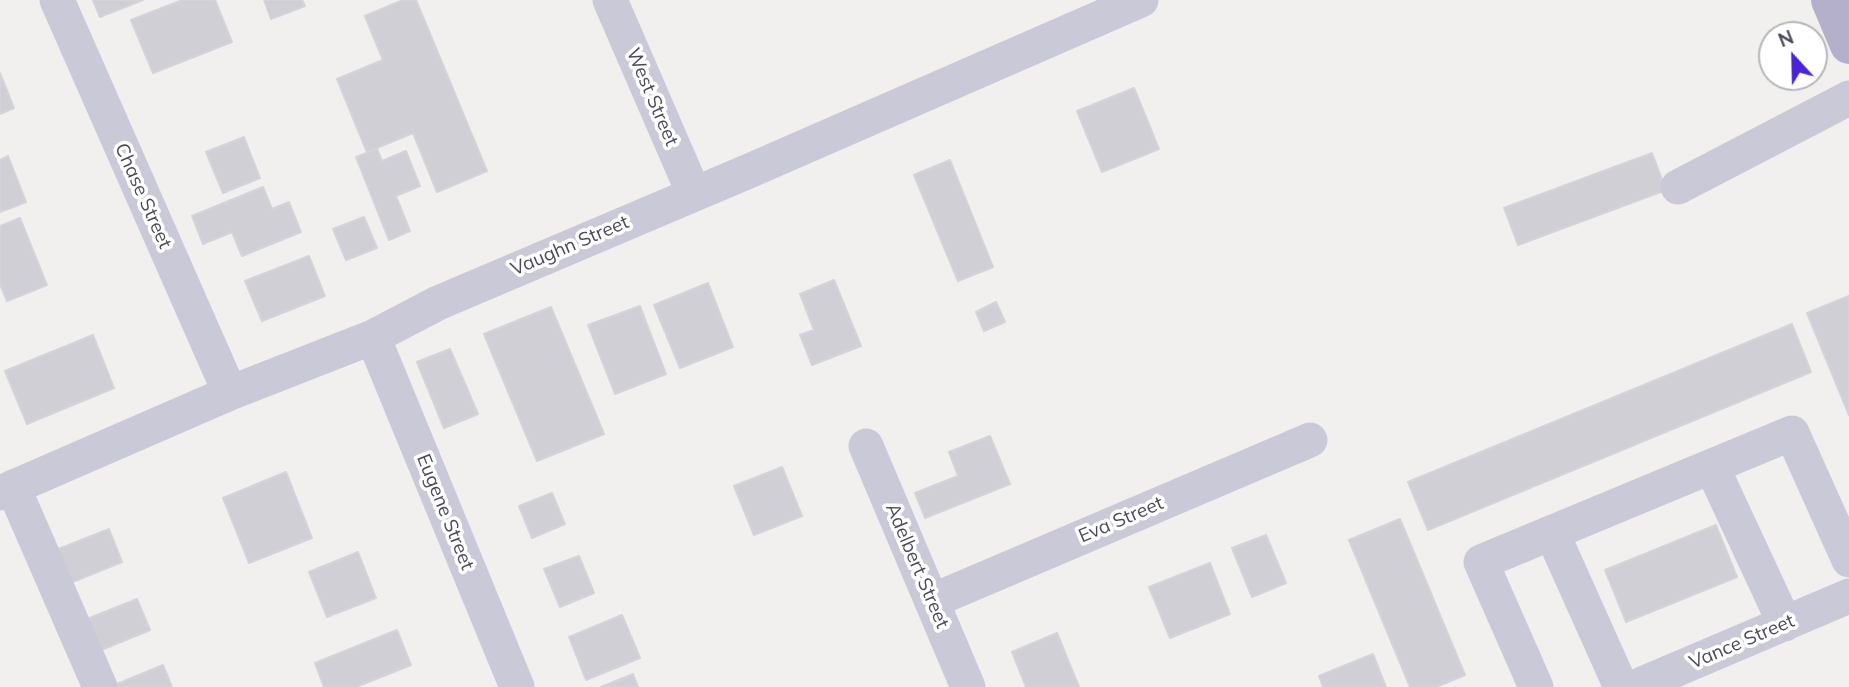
<!DOCTYPE html>
<html>
<head>
<meta charset="utf-8">
<style>
	body { margin:0 }
	#map { position:relative; width:1849px; height:687px; overflow:hidden; background:#f1f0ee; font-family:Mulish,sans-serif }
	canvas { display:block }
	.north { position:absolute; left:1758px; top:21px; width:70px; height:70px; box-sizing:border-box; background:#fff; border:2px solid #b7b6bd; border-radius:50%; rotate:338deg; font-size:19px; font-weight:700; line-height:28px; text-align:center; color:#4a485b }
	.north::after { content:''; display:block; margin:auto; width:24px; height:32px; background:#4a24d5; clip-path:polygon(50% 0,100% 100%,50% 72%,0 100%) }
</style>
</head>
<body>
<div id="map">
<canvas width="1849" height="687"></canvas>
<div class="north">N</div>
</div>
<script>
const g = document.querySelector('canvas').getContext('2d');
g.lineJoin = 'round';
function fillPath(path, color) {
  g.fillStyle = color;
  g.fill(path, 'evenodd');
}
function toPath(rows) {
  const path = new Path2D();
  for (const r of rows) {
    path.moveTo(r[0], r[1]);
    for (let i = 2; i < r.length; i += 2) path.lineTo(r[i], r[i + 1]);
  }
  return path;
}
function trace(path, color, width, dash) {
  g.strokeStyle = color;
  g.lineWidth = width;
  g.lineCap = dash ? 'butt' : 'round';
  g.setLineDash(dash || []);
  g.stroke(path);
}
function write(font, color, halo, rows, align = 'center') {
  g.font = font + ' Mulish,sans-serif';
  g.lineWidth = 7;
  g.setLineDash([]);
  g.textBaseline = 'middle';
  g.strokeStyle = halo;
  g.fillStyle = color;
  for (const [text, x, y, turn = 0] of rows) {
    g.save();
    g.translate(x, y);
    g.rotate((+turn || 0) * Math.PI / 180);
    g.textAlign = isNaN(turn) ? turn : align;
    if (halo) g.strokeText(text, 0, 0);
    g.fillText(text, 0, 0);
    g.restore();
  }
}
const building = toPath([
	[93,0,143,0,100,17,93,0],
	[182,0,215,0,232,42,153,73,131,20,182,0],
	[264,0,302,0,305,6,271,19,264,0],
	[403,0,416,0,487,171,437,192,413,133,367,152,337,79,383,60,365,16,403,0],
	[0,73,14,108,0,114,0,73],
	[1134,88,1159,149,1102,172,1077,111,1134,88],
	[244,137,260,178,223,193,206,152,244,137],
	[377,149,382,161,406,151,420,186,396,196,410,231,389,240,356,157,377,149],
	[1652,153,1666,190,1518,245,1504,208,1652,153],
	[8,156,26,202,0,212,0,160,8,156],
	[950,160,993,267,958,281,914,175,950,160],
	[263,187,272,209,289,202,301,232,242,256,232,232,203,244,192,216,263,187],
	[364,217,377,248,346,260,333,229,364,217],
	[20,218,47,285,7,301,0,284,0,226,20,218],
	[309,256,325,296,262,321,245,281,309,256],
	[834,280,861,346,812,365,800,335,814,330,800,294,834,280],
	[708,283,733,347,680,368,654,305,708,283],
	[1849,296,1849,415,1807,313,1849,296],
	[996,302,1005,322,984,331,976,312,996,302],
	[640,306,666,374,615,394,588,325,640,306],
	[551,307,604,434,537,461,484,334,551,307],
	[1792,324,1811,372,1428,530,1408,482,1792,324],
	[93,335,114,388,27,424,5,371,93,335],
	[450,349,478,414,444,428,417,362,450,349],
	[990,436,1010,484,925,518,915,493,958,476,949,452,990,436],
	[782,467,802,516,754,535,734,486,782,467],
	[286,472,312,538,249,563,223,498,286,472],
	[552,493,565,524,532,538,519,506,552,493],
	[1400,519,1465,675,1436,687,1410,687,1349,540,1400,519],
	[1716,525,1737,577,1626,622,1605,570,1716,525],
	[109,529,122,562,70,583,56,550,109,529],
	[1266,535,1286,583,1252,597,1232,548,1266,535],
	[358,552,376,598,327,617,309,572,358,552],
	[579,556,594,593,560,607,544,569,579,556],
	[1210,563,1230,614,1170,638,1149,587,1210,563],
	[137,599,150,630,99,651,87,619,137,599],
	[622,615,640,658,586,680,569,637,622,615],
	[397,630,411,665,356,687,324,687,315,663,397,630],
	[1057,633,1079,687,1026,687,1012,652,1057,633],
	[1373,654,1386,687,1323,687,1319,676,1373,654],
	[163,665,172,687,110,687,163,665],
	[633,674,638,687,601,687,633,674]
]);
fillPath(building, '#d1cfd6');
trace(building, '#d5d3da', 2);
trace(toPath([
	[57,0,230,393],
	[610,0,694,194],
	[1678,187,1849,98],
	[373,337,517,687],
	[866,446,968,687],
	[1712,467,1785,624],
	[13,487,100,687],
	[0,493,230,393,373,337,438,303,749,171,1141,0],
	[1552,533,1621,687],
	[932,601,1310,440],
	[1536,687,1481,562,1792,433,1849,560],
	[1635,687,1849,596]
]), '#cac9d8', 35);
trace(toPath([
	[1830,0,1849,45]
]), '#b4b0cc', 38);
write('19px', '#4a485b', '#fff', [
	["West Street",652,97,67],
	["Chase Street",143,196,66],
	["Vaughn Street",570,246,-23],
	["Eugene Street",445,512,68],
	["Eva Street",1121,520,-23],
	["Adelbert Street",917,566,67],
	["Vance Street",1742,642,-23]
]);
</script>
</body>
</html>
